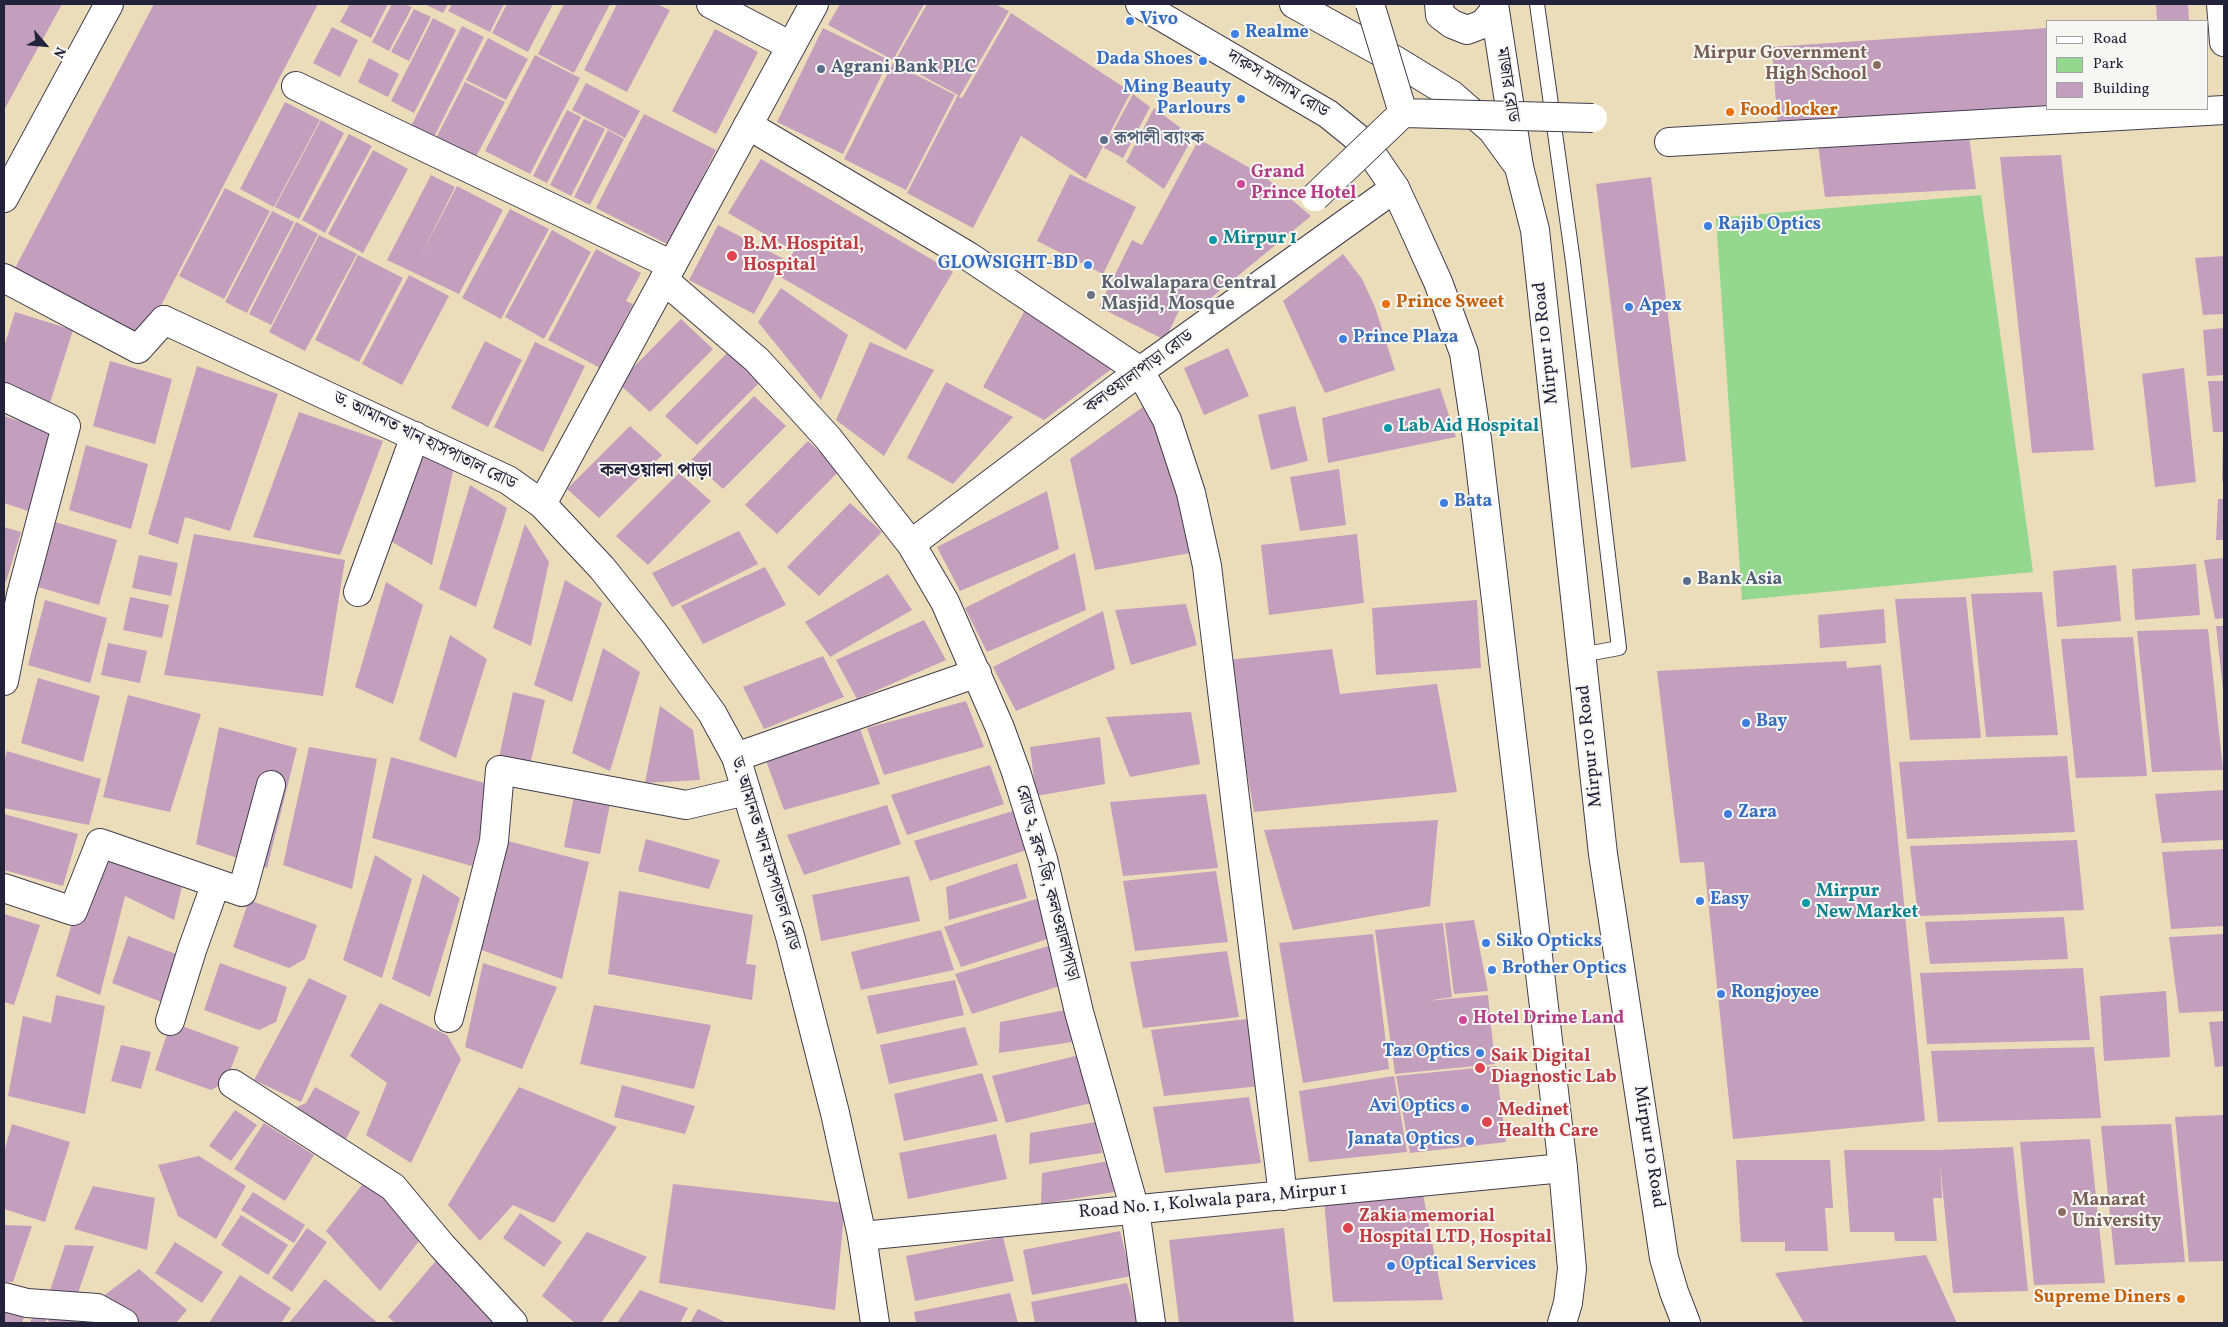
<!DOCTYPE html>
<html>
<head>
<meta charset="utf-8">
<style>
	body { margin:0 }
	#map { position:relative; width:2228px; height:1327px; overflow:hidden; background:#ecddba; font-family:Vollkorn,serif }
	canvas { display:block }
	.frame { position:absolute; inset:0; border:5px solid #22223b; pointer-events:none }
	.legend { position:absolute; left:2046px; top:20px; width:162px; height:90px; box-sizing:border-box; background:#f6f6f2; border:1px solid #a1a1a9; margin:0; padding:6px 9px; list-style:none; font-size:15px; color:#22223b }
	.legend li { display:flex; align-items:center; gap:10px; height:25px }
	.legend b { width:25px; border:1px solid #a1a1a9 }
	.north { position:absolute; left:20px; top:20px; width:50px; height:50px; -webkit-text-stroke:4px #f6f6f2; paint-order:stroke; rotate:117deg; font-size:14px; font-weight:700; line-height:20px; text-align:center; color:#22223b }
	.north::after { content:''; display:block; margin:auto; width:18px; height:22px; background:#22223b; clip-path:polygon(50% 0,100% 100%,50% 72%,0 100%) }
</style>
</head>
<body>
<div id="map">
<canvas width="2228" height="1327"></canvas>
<div class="frame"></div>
<ul class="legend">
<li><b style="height:6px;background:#fff"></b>Road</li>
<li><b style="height:14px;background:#94d78f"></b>Park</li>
<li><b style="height:14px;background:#c49ebd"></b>Building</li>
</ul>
<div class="north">N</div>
</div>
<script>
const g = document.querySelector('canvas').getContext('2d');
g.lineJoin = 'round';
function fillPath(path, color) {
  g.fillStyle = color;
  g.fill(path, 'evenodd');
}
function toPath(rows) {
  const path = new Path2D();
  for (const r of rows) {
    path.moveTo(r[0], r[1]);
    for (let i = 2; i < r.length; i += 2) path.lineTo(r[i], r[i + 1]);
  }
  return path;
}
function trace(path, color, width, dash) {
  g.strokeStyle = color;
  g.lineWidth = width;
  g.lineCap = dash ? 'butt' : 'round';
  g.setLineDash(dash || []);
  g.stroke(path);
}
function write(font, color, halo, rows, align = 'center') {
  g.font = font + ' Vollkorn,"Noto Serif Bengali",serif';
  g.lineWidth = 4;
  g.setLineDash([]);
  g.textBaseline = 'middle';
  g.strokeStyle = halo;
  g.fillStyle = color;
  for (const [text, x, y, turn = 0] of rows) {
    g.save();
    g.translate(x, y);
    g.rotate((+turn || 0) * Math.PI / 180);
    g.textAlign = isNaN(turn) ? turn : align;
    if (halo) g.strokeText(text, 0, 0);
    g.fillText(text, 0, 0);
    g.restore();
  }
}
fillPath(toPath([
	[1981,195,2033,572,1742,600,1716,218]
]), '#94d78f');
fillPath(toPath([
	[4,4,62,4,4,110],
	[154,4,318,4,143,340,13,272],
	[350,4,388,4,371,38,340,22],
	[392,4,404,4,412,7,389,51,372,42],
	[424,4,448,4,443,13],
	[452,4,504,4,490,32,448,11],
	[507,4,553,4,528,52,492,33],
	[564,4,610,4,574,73,538,54],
	[617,4,657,4,670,10,627,92,584,70],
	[840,4,924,4,893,60,828,25],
	[927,4,995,4,1009,11,959,97,962,98,1011,13,1131,92,1086,179,1021,136,973,228,907,193,958,95,895,61],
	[2156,4,2188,4,2189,21,2157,21],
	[414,9,431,17,409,61,391,52],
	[433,18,456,30,414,113,391,101],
	[462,26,484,37,432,141,409,130],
	[332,27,358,40,340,77,313,63],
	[823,28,889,60,843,154,777,122],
	[2047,28,2047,109,1778,130,1772,47],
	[715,29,758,52,716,134,672,111],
	[488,38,528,59,506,100,466,80],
	[535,55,580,78,530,174,485,151],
	[369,58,399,74,388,97,358,82],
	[893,63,955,95,906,190,844,159],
	[465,82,505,102,471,166,432,146],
	[586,83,640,111,625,138,572,110],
	[1133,94,1150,107,1123,158,1104,148],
	[285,102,320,120,274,207,240,189],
	[1154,108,1193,137,1164,189,1126,162],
	[567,110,581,117,547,183,533,176],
	[644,114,716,150,669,245,596,208],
	[584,119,605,129,571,196,550,185],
	[321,120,344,133,299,219,275,207],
	[608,130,624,139,590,205,574,197],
	[349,134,372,146,325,233,302,220],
	[1969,136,1976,189,1825,197,1818,145],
	[1199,139,1264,176,1311,216,1195,311,1184,300,1165,340,1099,307,1132,240,1142,245],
	[373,150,408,169,363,253,328,234],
	[2061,155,2094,450,2032,453,2000,157],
	[761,159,953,272,906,350,779,276,794,251,728,213],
	[1070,174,1136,207,1103,274,1037,241],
	[431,175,455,187,421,255,457,186,503,210,459,294,387,260],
	[1651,177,1686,461,1631,468,1596,184],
	[225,188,270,211,224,299,179,276],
	[510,209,549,229,501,319,462,298],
	[272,211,294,222,247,313,225,302],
	[296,222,318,234,271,325,249,314],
	[718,225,784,259,754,314,689,280],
	[552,230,591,252,544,339,505,317],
	[319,235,357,254,305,351,269,332],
	[596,249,641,273,626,301,633,304,600,368,548,340],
	[1343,254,1362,279,1375,307,1395,370,1325,393,1283,301],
	[358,255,403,278,359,362,315,340],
	[2224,256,2224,314,2203,315,2195,258],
	[409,275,449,296,402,385,362,364],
	[781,288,848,335,821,400,758,322],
	[1030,301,1118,364,1044,420,983,387],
	[15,312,73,330,48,409,4,396,4,347],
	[681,319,713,349,650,412,618,383],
	[2224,328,2224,375,2207,376,2203,330],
	[485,341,522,360,488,427,451,408],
	[535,342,585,366,543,452,494,427],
	[870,342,934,370,884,456,836,420],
	[1228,348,1249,396,1204,415,1184,368],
	[728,352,760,382,697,445,665,416],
	[110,361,172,379,155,444,93,426],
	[197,366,278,394,230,531,185,517,178,544,148,534],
	[2184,368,2196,482,2155,487,2142,374],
	[2208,381,2224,381,2224,432,2213,432],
	[946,382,1013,417,953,484,907,458],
	[1440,388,1456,437,1328,463,1322,418],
	[754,396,786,426,723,489,691,460],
	[1150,402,1196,552,1095,570,1070,459],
	[1295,406,1308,461,1271,470,1258,415],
	[299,412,383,441,340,555,253,537],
	[4,416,53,432,28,511,4,503],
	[630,426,662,455,599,518,567,489],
	[2223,439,2224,439,2224,481,2222,481],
	[808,441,840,470,777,534,745,505],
	[86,445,148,464,131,529,69,510],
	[407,445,454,467,432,565,380,535],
	[1339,469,1346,525,1300,531,1290,477],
	[679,473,711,501,648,565,616,536],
	[470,485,507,508,476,607,439,589],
	[1047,491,1059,549,960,591,937,547],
	[2218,499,2224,499,2224,540,2216,540],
	[850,503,882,532,819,596,787,567],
	[55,522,117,540,99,605,38,587],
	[525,524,549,562,531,646,493,628],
	[4,527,21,532,6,582,4,581],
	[739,531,758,564,672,607,652,573],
	[194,534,345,560,323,696,164,675],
	[1357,534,1364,603,1269,615,1261,545],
	[1075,553,1086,610,987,652,965,608],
	[139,555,178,563,171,596,132,588],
	[2224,558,2224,618,2215,619,2204,560],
	[2196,564,2200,615,2135,620,2132,569],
	[2116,565,2121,621,2057,627,2053,571],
	[765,567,786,605,703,644,681,606],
	[888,574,912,610,830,657,805,622],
	[565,580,602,603,572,702,534,685],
	[386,582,423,605,393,704,355,687],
	[2042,592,2058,735,1986,737,1971,594],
	[130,597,169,605,162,638,123,630],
	[1966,597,1981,738,1910,740,1895,599],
	[45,600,107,618,90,683,28,665],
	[1477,600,1481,668,1376,675,1372,608],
	[1186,604,1197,645,1131,665,1115,610],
	[1884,609,1886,643,1820,648,1818,615],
	[1103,611,1115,669,1016,711,993,667],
	[924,620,946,660,857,699,836,660],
	[2216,626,2224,626,2224,690,2223,690],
	[2208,629,2223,770,2152,772,2137,631],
	[450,635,487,659,456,758,419,740],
	[2133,637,2147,776,2076,778,2061,639],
	[108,643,147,651,140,683,101,675],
	[603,648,640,672,610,771,572,753],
	[1332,649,1340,694,1437,684,1457,792,1254,812,1227,660],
	[823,656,844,697,764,729,743,687],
	[1846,661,1847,668,1881,665,1925,1121,1733,1139,1704,862,1680,863,1657,671],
	[38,678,100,696,83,762,21,743],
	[513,692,545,700,529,769,498,762],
	[128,695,201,714,170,812,103,797],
	[966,701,984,747,884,775,867,728],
	[660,706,693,730,700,780,645,783],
	[1191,712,1200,764,1130,777,1106,717],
	[219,727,297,748,267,868,196,844],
	[860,729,880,784,784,810,764,755],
	[1100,737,1105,784,1036,796,1030,747],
	[309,747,377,759,352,889,283,865],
	[7,751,101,779,89,825,4,808,4,763],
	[2067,756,2075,832,1907,839,1899,762],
	[391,757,492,785,472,866,372,838],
	[990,765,1004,804,907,835,891,795],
	[2224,790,2224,840,2162,843,2155,794],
	[575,791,611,799,600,854,564,847],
	[1206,794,1218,868,1123,876,1110,802],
	[887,805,901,844,804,875,787,835],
	[1013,811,1027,850,930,881,914,841],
	[4,814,78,834,63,886,4,870],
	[1438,820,1430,906,1293,930,1264,830],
	[100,831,188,861,174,920,125,896,100,995,56,976],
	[500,839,589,862,562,979,476,948],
	[646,839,720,860,709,889,638,871],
	[2077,840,2084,910,1918,916,1910,846],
	[2224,849,2224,926,2171,929,2162,852],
	[375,855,412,879,382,978,343,960],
	[1017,863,1027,898,949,920,946,887],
	[1216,871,1228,942,1135,951,1123,881],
	[423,874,460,898,430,997,392,979],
	[909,876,920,921,821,941,812,895],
	[619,891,753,915,746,964,756,965,752,1000,608,974],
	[1043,897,1057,936,961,967,944,927],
	[249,900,317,925,305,959,289,968,233,947],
	[4,914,40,925,14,1005,4,1002],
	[2064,917,2068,959,1930,964,1925,922],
	[1474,920,1488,991,1454,994,1445,923],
	[1443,923,1452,997,1427,1001,1488,995,1495,1064,1395,1074,1375,930],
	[941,930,954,970,861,990,851,952],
	[1373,934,1389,1069,1303,1083,1279,943],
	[2224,934,2224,1011,2179,1013,2169,937],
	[128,936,195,961,167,1004,112,983],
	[1055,944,1069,983,972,1014,955,974],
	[1227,951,1239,1017,1143,1028,1130,962],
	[220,963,287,987,276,1022,259,1030,204,1010],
	[483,963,557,987,522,1069,465,1047],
	[2083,968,2090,1040,1927,1044,1920,973],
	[309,978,347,996,301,1102,254,1080],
	[955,980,964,1015,877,1034,867,996],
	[2166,991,2170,1057,2104,1061,2100,996],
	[56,995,105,1006,85,1114,8,1096,23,1016,51,1023],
	[380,1003,447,1035,461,1059,411,1163,366,1135,387,1083,350,1056],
	[594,1005,711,1025,694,1089,580,1064],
	[1066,1010,1072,1042,999,1053,1000,1022],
	[1247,1019,1260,1086,1164,1096,1151,1030],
	[2224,1021,2224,1066,2215,1067,2209,1022],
	[171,1022,239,1047,226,1082,211,1090,155,1070],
	[965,1027,978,1065,889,1084,880,1045],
	[121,1045,151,1052,141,1089,111,1081],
	[2094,1047,2101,1118,1938,1122,1931,1051],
	[1088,1053,1100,1101,1006,1123,992,1076],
	[1496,1066,1506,1142,1410,1153,1396,1076],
	[982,1073,998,1121,904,1141,894,1094],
	[1394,1076,1407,1152,1309,1162,1299,1091],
	[622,1085,695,1106,685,1134,614,1117],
	[315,1087,360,1112,345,1141,290,1110,306,1103],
	[519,1087,617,1127,554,1223,513,1205,480,1241,448,1205],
	[1249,1097,1261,1163,1165,1173,1153,1107],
	[235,1110,257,1125,231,1161,209,1146],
	[2224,1115,2224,1261,2189,1262,2175,1117],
	[1096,1122,1102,1153,1029,1164,1030,1133],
	[264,1123,314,1155,285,1201,234,1169],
	[12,1124,70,1142,45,1222,4,1209,4,1152],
	[2171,1124,2185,1262,2115,1265,2101,1126],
	[996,1134,1007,1179,908,1199,899,1153],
	[2090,1139,2105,1283,2034,1285,2020,1142],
	[2013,1147,2028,1291,1953,1293,1940,1164,1942,1198,1933,1198,1937,1241,1895,1241,1894,1232,1850,1232,1844,1150,1938,1150],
	[199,1156,246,1186,216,1239,178,1216,158,1165],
	[1736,1160,1830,1160,1833,1208,1825,1208,1828,1251,1785,1251,1785,1242,1741,1242],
	[1109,1161,1114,1192,1041,1204,1042,1173],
	[365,1181,423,1236,380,1291,326,1231],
	[673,1184,845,1203,835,1310,659,1283],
	[93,1186,155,1198,147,1250,74,1229],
	[253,1192,305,1225,294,1243,241,1210],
	[1423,1194,1443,1300,1333,1302,1324,1200],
	[520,1213,562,1242,544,1267,503,1238],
	[241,1215,288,1245,268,1275,221,1245],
	[4,1225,32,1226,13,1282,4,1282],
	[307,1228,327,1242,292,1292,272,1278],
	[1284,1228,1294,1323,1179,1323,1169,1240],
	[1120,1231,1131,1276,1032,1295,1023,1250],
	[587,1232,647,1257,601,1323,575,1323,542,1296],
	[1003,1237,1014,1281,915,1301,906,1256],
	[175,1242,223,1272,202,1303,155,1273],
	[65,1245,94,1246,75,1302,47,1300],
	[1926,1255,1957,1323,1804,1323,1775,1273],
	[440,1256,500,1311,490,1323,395,1323,388,1317],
	[139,1269,187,1310,176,1323,127,1323,102,1297],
	[240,1275,291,1308,281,1323,209,1323],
	[325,1279,378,1323,289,1323],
	[1127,1283,1138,1323,1035,1323,1031,1302],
	[640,1290,688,1308,680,1323,617,1323],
	[1010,1293,1018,1323,916,1323,914,1312],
	[4,1302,29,1303,22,1323,4,1323],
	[37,1304,52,1304,45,1323,30,1323],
	[54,1305,80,1310,74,1323,53,1323,48,1321],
	[698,1309,727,1323,690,1323]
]), '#c49ebd');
const lane = toPath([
	[1537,4,1573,262,1619,648,1581,655]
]);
const street = toPath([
	[711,4,791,46],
	[2221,4,2224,42],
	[296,86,672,265],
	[748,125,968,256,1140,371,1167,420,1191,493,1207,566,1283,1196],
	[1669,142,2224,110],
	[4,198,109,4],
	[4,278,138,349,164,320],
	[664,280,757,360,828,438,911,544,945,602,1000,728,1016,772,1043,859,1079,1012,1135,1210,1151,1323],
	[4,397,66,426,21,595,4,681],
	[911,544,1140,371,1395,188],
	[358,592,415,436],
	[736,757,977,673],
	[4,888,73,911,100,843,242,892,271,785],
	[449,1018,494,841,500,770,686,805,746,791],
	[170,1021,192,950,216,883],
	[233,1084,393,1187,442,1246,513,1323],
	[862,1236,1563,1168],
	[4,1297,27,1303,97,1308,124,1323]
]);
const secondary = toPath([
	[1439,4,1440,15,1452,24,1467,30,1483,24,1495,10],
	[1494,4,1519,167],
	[164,320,508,480,542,504,602,568,653,632,712,713,736,757,790,936,835,1113,862,1236,875,1323],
	[542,504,814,4]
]);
const primary = toPath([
	[1140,4,1328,114,1365,144,1395,188,1409,218,1438,282,1464,353,1477,439,1563,1168,1572,1269,1568,1303,1562,1323],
	[1294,4,1395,60,1452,95,1492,130,1519,167,1535,230,1603,854,1664,1258,1674,1292,1686,1323]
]);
trace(lane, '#403e4e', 16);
trace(street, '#403e4e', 30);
trace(secondary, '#403e4e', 30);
trace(primary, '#403e4e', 30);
trace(lane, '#fff', 14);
trace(street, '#fff', 28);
trace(secondary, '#fff', 28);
trace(primary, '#fff', 28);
const streetBridge = toPath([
	[1370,4,1403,113],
	[1315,197,1403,113,1593,118]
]);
trace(streetBridge, '#403e4e', 30, []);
trace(streetBridge, '#fff', 28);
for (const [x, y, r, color] of [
	[1130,21,5,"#3f7fe0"],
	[1235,34,5,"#3f7fe0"],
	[1203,61,5,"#3f7fe0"],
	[1877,65,5,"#8d6e63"],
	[821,69,5,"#5c6f8a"],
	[1241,99,5,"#3f7fe0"],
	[1730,112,5,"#e8710a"],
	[1104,140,5,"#5c6f8a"],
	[1241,184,5,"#d1479c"],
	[1708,226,5,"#3f7fe0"],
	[1213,240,5,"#0f9aa8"],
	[732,256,6,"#e0444e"],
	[1088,265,5,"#3f7fe0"],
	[1091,295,5,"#6b7280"],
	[1386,304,5,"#e8710a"],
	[1629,307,5,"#3f7fe0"],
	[1343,339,5,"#3f7fe0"],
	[1388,428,5,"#0f9aa8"],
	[1444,503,5,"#3f7fe0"],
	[1687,581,5,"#5c6f8a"],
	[1746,723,5,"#3f7fe0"],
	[1728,814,5,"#3f7fe0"],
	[1700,901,5,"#3f7fe0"],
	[1806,903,5,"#0f9aa8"],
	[1486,943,5,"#3f7fe0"],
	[1492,970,5,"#3f7fe0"],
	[1721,994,5,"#3f7fe0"],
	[1463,1020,5,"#d1479c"],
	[1480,1053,5,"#3f7fe0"],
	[1480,1068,6,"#e0444e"],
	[1465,1108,5,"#3f7fe0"],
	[1487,1122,6,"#e0444e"],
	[1470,1141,5,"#3f7fe0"],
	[2062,1212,5,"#8d6e63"],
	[1348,1228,6,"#e0444e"],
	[1391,1266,5,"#3f7fe0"],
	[2181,1299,5,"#e8710a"]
]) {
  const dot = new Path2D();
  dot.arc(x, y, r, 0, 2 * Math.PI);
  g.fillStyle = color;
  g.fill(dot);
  trace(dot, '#f6f6f2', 2);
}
write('bold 18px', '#366cbe', '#f6f6f2', [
	["Vivo",1140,21],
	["Realme",1245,34],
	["Dada Shoes",1193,61,"right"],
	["Ming Beauty",1231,89,"right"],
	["Parlours",1231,110,"right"],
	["Rajib Optics",1718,226],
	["GLOWSIGHT-BD",1078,265,"right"],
	["Apex",1639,307],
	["Prince Plaza",1353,339],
	["Bata",1454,503],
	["Bay",1756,723],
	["Zara",1738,814],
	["Easy",1710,901],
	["Siko Opticks",1496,943],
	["Brother Optics",1502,970],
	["Rongjoyee",1731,994],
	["Taz Optics",1470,1053,"right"],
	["Avi Optics",1455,1108,"right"],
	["Janata Optics",1460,1141,"right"],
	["Optical Services",1401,1266]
], 'left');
write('bold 18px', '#785e54', '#f6f6f2', [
	["Mirpur Government",1867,55],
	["High School",1867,76],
	["Manarat",2072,1202,"left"],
	["University",2072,1223,"left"]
], 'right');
write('bold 18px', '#4e5e75', '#f6f6f2', [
	["Agrani Bank PLC",831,69],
	["রূপালী ব্যাংক",1114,140],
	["Bank Asia",1697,581]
], 'left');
write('18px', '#22223b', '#f6f6f2', [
	["দারুস সালাম রোড",1277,85,31],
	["মাজার রোড",1506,85,81],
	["Mirpur 10 Road",1547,343,-96],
	["কলওয়ালাপাড়া রোড",1140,373,-36],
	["ড. আমানত খান হাসপাতাল রোড",424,442,26],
	["Mirpur 10 Road",1591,746,-96],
	["ড. আমানত খান হাসপাতাল রোড",764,854,73],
	["রোড ২, ব্লক-জি, কলওয়ালাপাড়া",1046,883,75],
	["Mirpur 10 Road",1648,1147,81],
	["Road No. 1, Kolwala para, Mirpur 1",1213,1202,-5]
]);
write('bold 18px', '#c56008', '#f6f6f2', [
	["Food locker",1740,112],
	["Prince Sweet",1396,304],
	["Supreme Diners",2171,1299,"right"]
], 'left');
write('bold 18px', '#b23c85', '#f6f6f2', [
	["Grand",1251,174],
	["Prince Hotel",1251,195],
	["Hotel Drime Land",1473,1020]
], 'left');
write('bold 18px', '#0d838f', '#f6f6f2', [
	["Mirpur 1",1223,240],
	["Lab Aid Hospital",1398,428],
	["Mirpur",1816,893],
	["New Market",1816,914]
], 'left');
write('bold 18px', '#be3a42', '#f6f6f2', [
	["B.M. Hospital,",743,246],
	["Hospital",743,267],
	["Saik Digital",1491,1058],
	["Diagnostic Lab",1491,1079],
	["Medinet",1498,1112],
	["Health Care",1498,1133],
	["Zakia memorial",1359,1218],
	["Hospital LTD, Hospital",1359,1239]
], 'left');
write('bold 18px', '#5b616d', '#f6f6f2', [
	["Kolwalapara Central",1101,285],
	["Masjid, Mosque",1101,306]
], 'left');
write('bold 19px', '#22223b', '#f6f6f2', [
	["কলওয়ালা পাড়া",656,473]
]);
</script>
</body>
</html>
